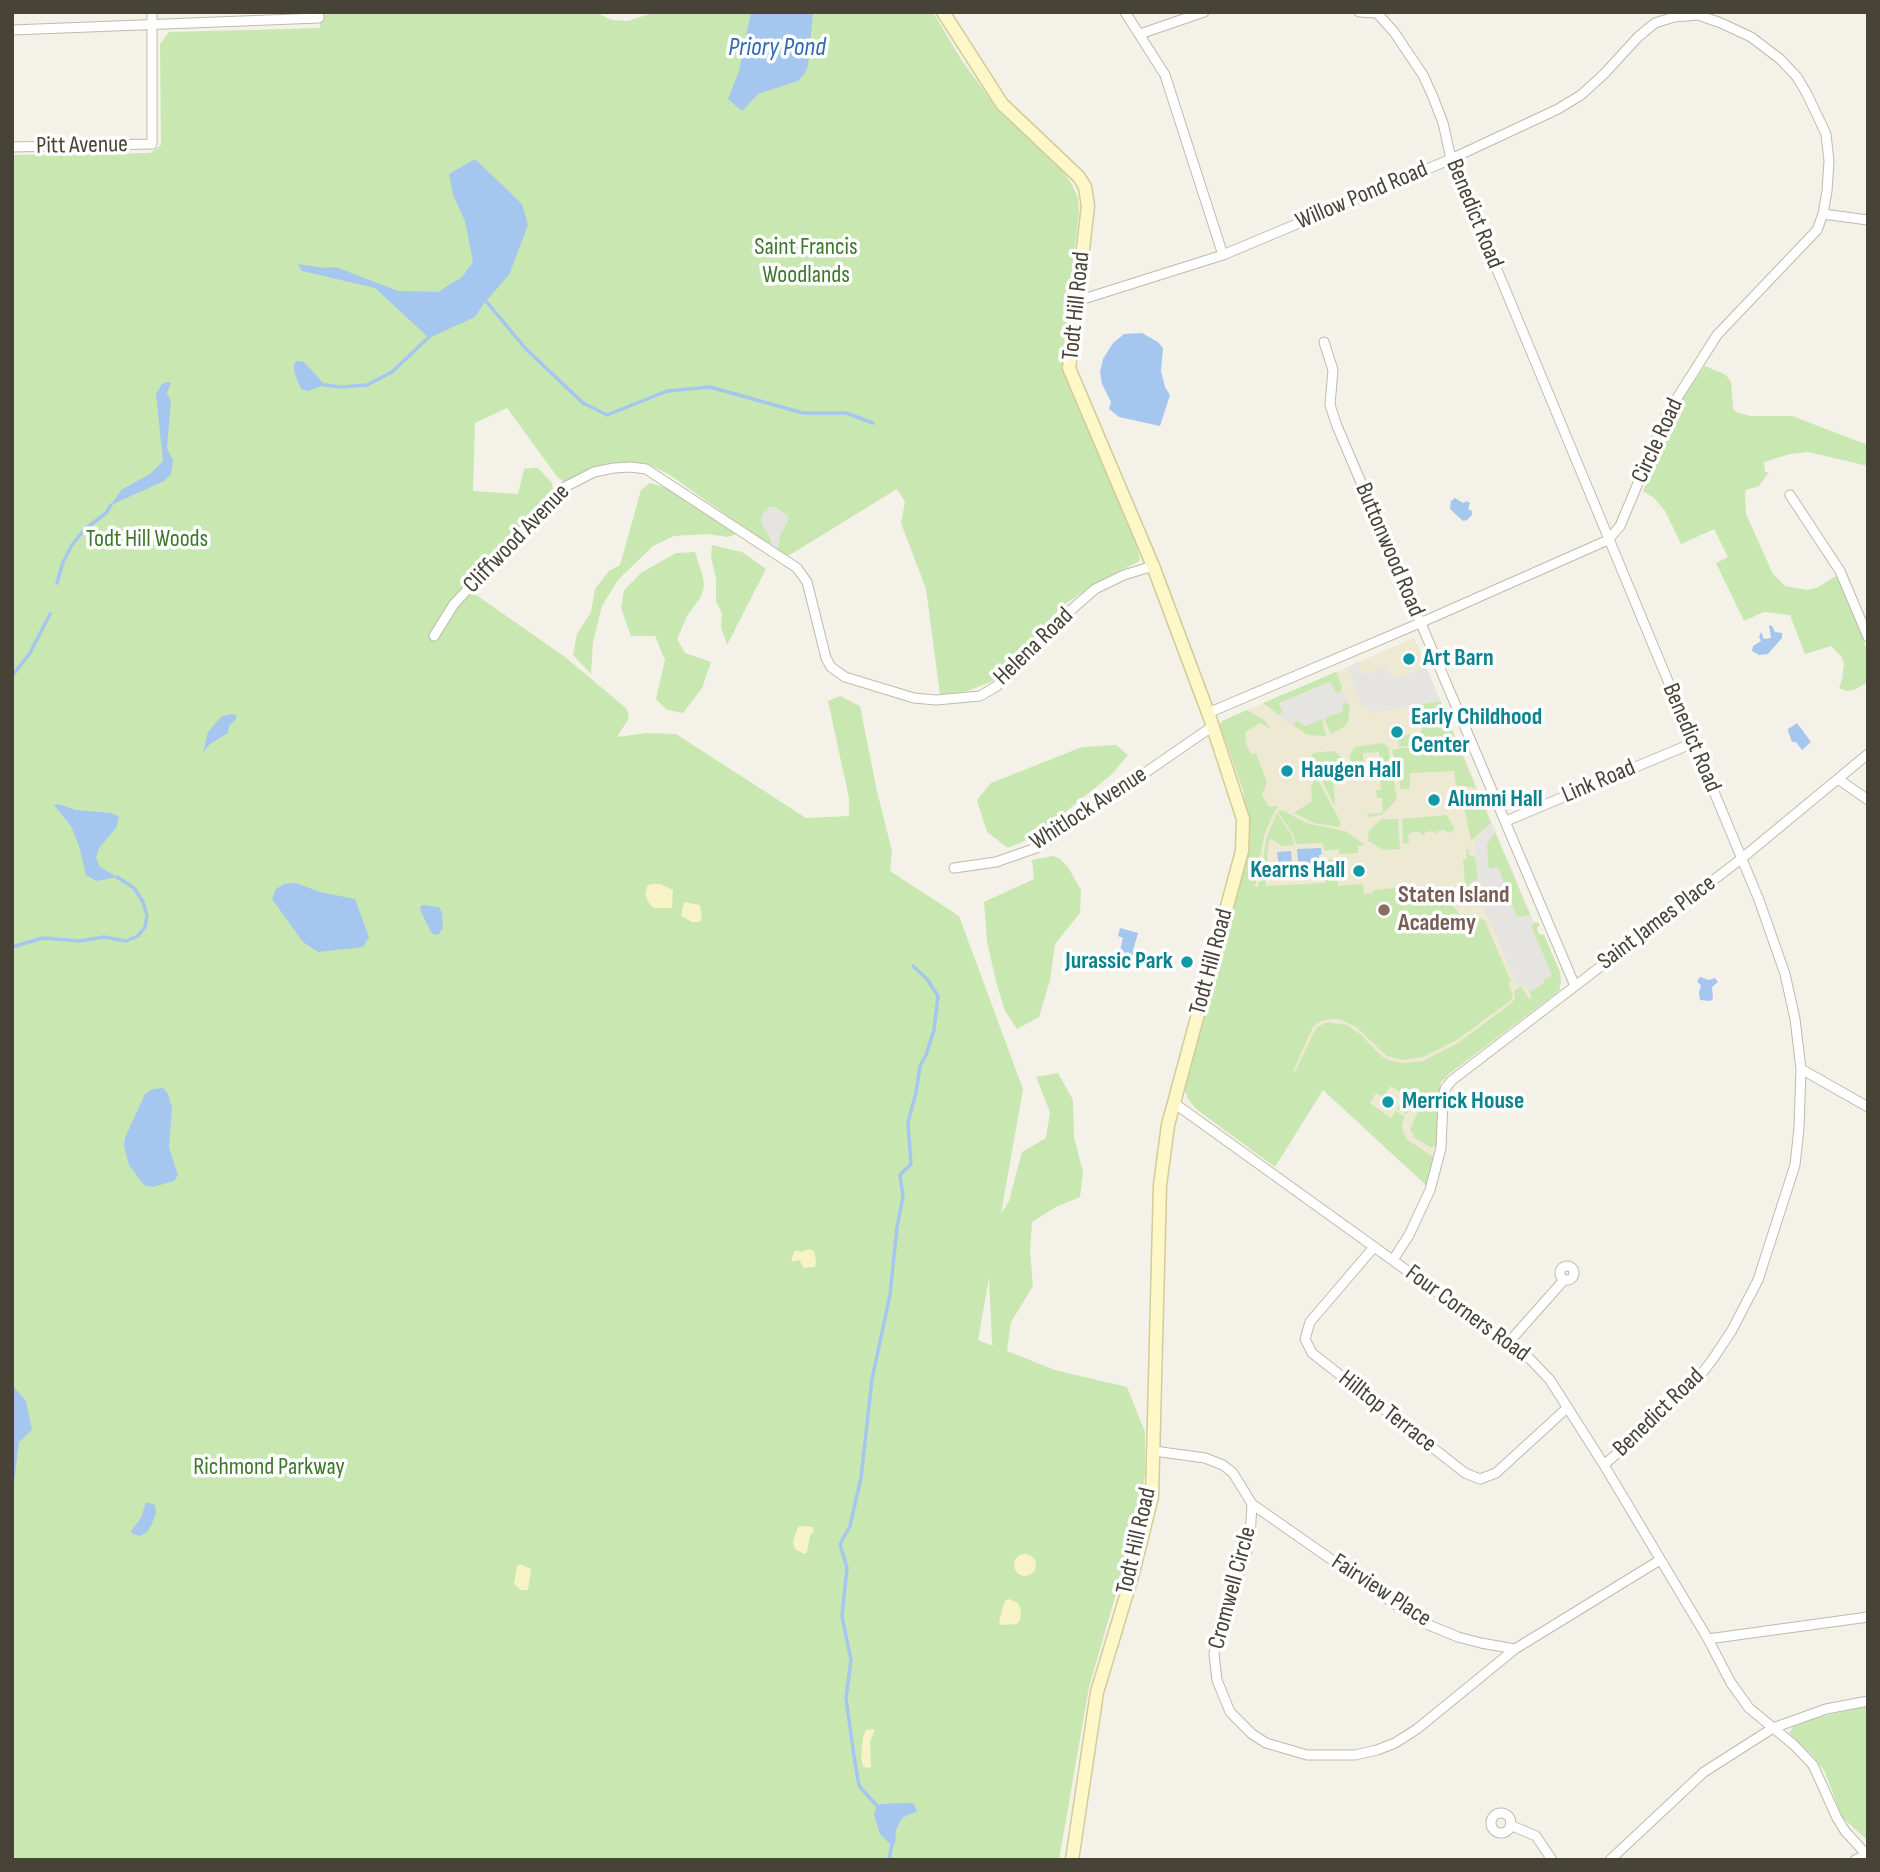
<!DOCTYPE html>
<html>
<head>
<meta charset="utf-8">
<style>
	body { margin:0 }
	#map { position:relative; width:1880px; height:1872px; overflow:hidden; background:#f4f2e8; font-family:"Sofia Sans Condensed",sans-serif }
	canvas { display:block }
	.frame { position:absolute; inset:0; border:14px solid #474337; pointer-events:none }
</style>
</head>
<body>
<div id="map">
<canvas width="1880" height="1872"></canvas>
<div class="frame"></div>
</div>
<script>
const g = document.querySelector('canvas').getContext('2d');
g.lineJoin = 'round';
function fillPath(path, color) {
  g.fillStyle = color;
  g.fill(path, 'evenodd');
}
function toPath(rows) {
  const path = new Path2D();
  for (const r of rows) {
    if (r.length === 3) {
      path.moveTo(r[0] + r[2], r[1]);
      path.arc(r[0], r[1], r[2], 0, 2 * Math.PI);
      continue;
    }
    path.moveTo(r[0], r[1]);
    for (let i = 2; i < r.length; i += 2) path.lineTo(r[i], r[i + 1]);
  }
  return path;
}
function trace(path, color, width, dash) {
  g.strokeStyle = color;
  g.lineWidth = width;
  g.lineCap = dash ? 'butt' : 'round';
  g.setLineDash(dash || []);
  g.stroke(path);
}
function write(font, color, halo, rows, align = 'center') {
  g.font = font + ' "Sofia Sans Condensed",sans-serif';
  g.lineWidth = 7;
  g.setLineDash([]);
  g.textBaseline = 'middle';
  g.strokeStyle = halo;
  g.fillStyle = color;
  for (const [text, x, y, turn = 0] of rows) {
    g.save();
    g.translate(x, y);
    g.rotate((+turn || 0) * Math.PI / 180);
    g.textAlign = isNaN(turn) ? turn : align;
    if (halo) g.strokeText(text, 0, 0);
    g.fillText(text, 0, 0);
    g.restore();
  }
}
fillPath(toPath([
	[1414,638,1555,972,1552,988,1441,1071,1434,1098,1437,1107,1437,1144,1427,1186,1323,1090,1277,1162,1252,863,1254,830,1225,720]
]), '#ede9d2');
fillPath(toPath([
	[320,12,595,12,612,20,628,21,655,12,933,12,962,61,999,111,1063,172,1071,183,1078,198,1079,212,1064,345,1066,376,1137,547,1140,559,1138,562,1101,580,1062,606,995,680,968,691,940,695,926,589,901,523,905,502,897,489,788,556,771,547,670,475,646,463,627,462,608,465,583,472,568,481,563,481,558,478,507,408,475,423,473,491,518,494,524,469,531,468,538,468,552,483,553,489,551,495,462,585,565,657,627,709,629,718,617,737,646,733,676,734,806,818,849,816,849,798,828,701,840,696,860,706,877,791,892,851,890,871,959,916,1023,1089,1001,1214,1009,1201,1022,1152,1046,1138,1050,1112,1036,1077,1058,1073,1073,1100,1074,1137,1083,1172,1080,1197,1054,1208,1032,1222,1030,1251,1033,1286,1011,1322,1007,1351,1055,1370,1127,1387,1145,1432,1145,1473,1140,1511,1089,1687,1059,1860,12,1860,12,155,150,153,161,145,160,44,169,32,320,28],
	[989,1278,992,1343,993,1346,978,1340],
	[1705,366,1726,375,1731,382,1733,408,1736,412,1750,416,1792,416,1868,445,1868,466,1808,452,1790,454,1764,462,1765,472,1769,472,1759,486,1746,490,1745,494,1746,514,1773,574,1785,586,1807,590,1818,587,1836,576,1861,631,1868,655,1868,682,1854,690,1846,691,1839,688,1842,680,1844,663,1841,656,1831,646,1805,654,1790,615,1764,612,1744,621,1716,563,1728,557,1714,529,1681,544,1665,511,1654,498,1643,491,1681,400],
	[650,483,664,487,689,500,739,533,728,537,707,534,674,536,653,546,618,580,602,606,593,642,591,674,573,655,577,634,591,612,595,589,609,571,620,565,641,490],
	[712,545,742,552,766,569,727,645,721,627,722,613,716,602,716,579,711,556],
	[695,552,703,577,704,587,700,598,687,616,677,639,685,653,711,662,702,688,683,713,667,710,656,699,665,660,655,636,631,636,621,608,624,590,641,573,676,553],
	[1336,672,1342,687,1340,694,1335,692,1330,682,1279,703,1283,712,1281,716,1263,703],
	[1440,701,1476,788,1456,785,1454,771,1410,773,1410,789,1401,789,1392,750,1411,747,1422,739,1411,745,1399,747,1398,736,1421,733,1422,722,1419,716,1419,705],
	[1346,702,1350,707,1348,721,1344,727,1331,734,1324,718,1343,711,1342,704],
	[1247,710,1264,720,1271,729,1260,723,1245,732,1246,745,1252,755,1256,753,1266,780,1266,786,1262,795,1269,807,1279,806,1275,810,1264,835,1255,887,1258,887,1267,836,1277,813,1292,836,1294,845,1282,846,1271,839,1268,843,1266,886,1325,883,1324,860,1336,859,1338,886,1363,884,1364,894,1371,894,1375,890,1406,887,1413,901,1449,900,1459,914,1473,914,1485,921,1511,982,1508,983,1513,995,1511,1000,1457,1040,1423,1057,1403,1060,1387,1056,1356,1027,1340,1019,1330,1019,1318,1022,1313,1027,1293,1071,1295,1072,1316,1028,1327,1022,1347,1025,1361,1035,1382,1057,1394,1062,1407,1063,1423,1061,1458,1043,1509,1005,1515,999,1514,991,1521,986,1529,999,1532,997,1528,990,1531,991,1544,979,1550,970,1531,926,1535,922,1540,924,1537,929,1539,934,1544,935,1560,972,1561,982,1559,991,1449,1074,1441,1082,1438,1098,1416,1102,1406,1114,1397,1109,1405,1095,1391,1086,1383,1097,1376,1093,1370,1103,1391,1118,1396,1111,1404,1116,1402,1128,1406,1139,1435,1158,1427,1186,1323,1090,1275,1167,1196,1109,1188,1099,1185,1091,1249,843,1249,823,1243,791,1220,725,1222,721],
	[1322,719,1326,736,1308,735,1293,725,1297,720,1305,726],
	[1383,743,1388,747,1397,799,1382,815,1368,817,1367,814,1383,813,1382,798,1377,798,1376,790,1381,790,1380,775,1375,775,1374,767,1380,767,1379,752,1363,753,1364,767,1358,767,1350,760,1349,756,1355,747],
	[1116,745,1128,755,1112,774,1036,836,1008,848,987,832,977,800,991,783,1082,747],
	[1334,751,1355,769,1355,776,1333,778,1335,806,1310,758,1313,753],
	[1316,777,1340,821,1340,827,1314,823,1294,813,1312,801,1311,787],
	[1479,794,1491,823,1471,841,1463,801,1467,795],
	[1282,810,1306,823,1345,831,1365,845,1358,846,1358,853,1339,854,1339,849,1324,851,1323,843,1296,844,1293,834,1278,812],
	[1447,815,1455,830,1448,833,1445,830,1438,831,1435,834,1432,831,1426,832,1423,835,1420,832,1413,832,1408,835,1409,844,1403,843,1402,819],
	[1382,819,1398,819,1400,849,1384,850,1368,841,1369,831],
	[1495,832,1530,915,1521,917,1516,916,1498,867,1491,869,1488,866,1487,844],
	[1466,849,1468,849,1469,855,1475,857,1478,878,1469,884,1467,893,1461,896,1466,893,1463,859,1467,859],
	[1053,856,1059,858,1068,867,1081,890,1080,913,1055,944,1050,980,1039,1017,1017,1029,1005,1011,996,982,987,941,984,902,1034,879,1032,860],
	[1431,1106,1437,1107,1437,1144,1432,1148,1416,1139,1410,1130,1417,1113],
	[1868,1706,1868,1841,1842,1817,1824,1770,1811,1754,1789,1733,1795,1724,1806,1720]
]), '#c8e7b1');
fillPath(toPath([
	[651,884,660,884,673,890,672,908,654,908,650,905,645,894,647,886],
	[684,902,700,905,702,917,700,922,692,922,681,916],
	[809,1249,814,1251,816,1261,815,1267,804,1268,799,1260,794,1262,791,1260,795,1250,802,1252],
	[805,1526,812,1527,814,1531,810,1536,807,1552,804,1554,795,1549,793,1541,798,1527],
	[1025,1565,11],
	[520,1564,531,1569,528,1590,521,1590,514,1584,517,1566],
	[1009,1599,1018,1603,1021,1611,1020,1620,1017,1624,1000,1625,999,1621,1005,1601],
	[875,1729,870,1742,871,1767,867,1768,863,1766,861,1759,863,1737,866,1730]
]), '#f7f3c4');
fillPath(toPath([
	[770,507,776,507,788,516,788,522,780,535,778,551,771,547,771,540,761,523,762,515],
	[1358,662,1364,675,1384,667,1385,663,1393,680,1426,667,1440,701,1370,713,1366,705,1362,708,1349,669,1349,666],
	[1330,682,1337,694,1342,692,1342,687,1349,705,1347,702,1343,703,1343,711,1304,726,1299,720,1295,721,1293,725,1297,729,1277,715,1283,713,1279,704],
	[1491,823,1495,832,1487,844,1488,866,1491,869,1498,867,1516,916,1521,917,1530,915,1533,922,1531,926,1552,976,1544,979,1543,984,1531,991,1525,984,1519,987,1472,883,1478,878,1475,841]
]), '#e5e4e0');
fillPath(toPath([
	[751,12,813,13,808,66,805,73,798,81,758,94,742,111,728,99,739,71],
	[475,159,522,204,528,225,509,275,485,302,475,317,429,338,375,288,302,271,298,264,325,268,336,267,398,291,438,292,462,277,473,262,465,221,453,195,449,174],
	[1142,333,1158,342,1163,348,1161,371,1165,387,1170,395,1160,426,1119,417,1109,409,1111,402,1102,384,1100,372,1103,359,1113,343,1124,334],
	[297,361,304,362,325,385,308,391,301,389,294,371,294,364],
	[168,382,171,383,167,393,171,401,167,448,173,460,171,474,164,481,111,505,121,490,150,474,163,461,156,394,162,384],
	[1455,498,1463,503,1467,501,1470,503,1468,509,1472,511,1472,515,1467,520,1463,521,1450,509,1451,501],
	[1769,625,1772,626,1775,632,1782,633,1782,638,1768,654,1759,655,1752,651,1753,646,1761,641,1759,637,1761,632,1764,639,1771,638],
	[231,714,236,715,236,719,229,726,228,733,210,744,203,752,208,732,222,716],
	[1797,723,1811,742,1802,750,1796,742,1792,742,1788,731,1788,729],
	[58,804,76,810,111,813,119,817,116,828,99,848,96,858,100,867,117,877,96,881,86,875,79,846,71,826,54,805],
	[1321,848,1322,854,1319,855,1320,876,1308,877,1307,862,1298,861,1297,849],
	[1291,851,1293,878,1281,879,1277,852],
	[296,883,320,892,355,899,369,937,363,947,318,952,303,942,272,899,276,889,284,884],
	[423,905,439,907,442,912,443,928,439,934,434,935,431,932,421,912,420,907],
	[1120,928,1138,933,1133,951,1134,958,1119,954,1123,938,1118,936],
	[1700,977,1709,980,1715,978,1718,982,1712,987,1713,999,1710,1001,1700,1000,1699,992,1701,986,1697,981],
	[163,1088,168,1094,172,1108,169,1148,178,1175,174,1181,153,1187,144,1185,129,1165,124,1147,125,1138,145,1094,153,1089],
	[12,1385,26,1401,32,1430,19,1442,12,1499],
	[146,1502,155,1505,156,1513,152,1524,147,1532,140,1536,133,1534,131,1531,141,1518],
	[908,1803,914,1804,917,1811,902,1818,896,1830,895,1844,889,1843,880,1834,874,1815,875,1810,881,1804]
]), '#a5c7ef');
trace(toPath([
	[485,300,526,349,583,403,607,415,667,391,710,387,803,413,846,413,873,423],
	[325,385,340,387,367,385,392,372,431,335],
	[57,583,63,562,72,545,84,530,106,513,111,505],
	[12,676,30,653,50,614],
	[12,947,43,938,80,941,104,937,126,941,138,936,145,927,147,916,143,902,134,888,117,877],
	[880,1809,859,1786,854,1756,846,1698,851,1660,842,1616,847,1568,840,1544,850,1526,861,1478,872,1379,890,1295,897,1227,903,1197,900,1175,911,1164,908,1122,916,1093,920,1066,926,1055,934,1030,938,996,927,979,913,966],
	[889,1860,892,1844]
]), '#a5c7ef', 3.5);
const street = toPath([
	[1125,12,1165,75,1223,255],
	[1359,12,1377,13,1394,32,1423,75,1433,97,1443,123,1451,159,1759,900,1785,974,1795,1019,1801,1069,1799,1128,1795,1165,1758,1280,1732,1330,1713,1359,1693,1385,1604,1465],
	[12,30,319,18,318,12],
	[1140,34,1204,12],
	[12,147,152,144,152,12],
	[1823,214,1868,220],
	[1077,301,1223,255,1451,159,1558,109,1581,95,1604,74,1638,37,1655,23,1674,17,1698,15,1721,23,1751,37,1780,59,1797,77,1807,94,1826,134,1829,161,1827,191,1823,214,1817,230,1717,335,1667,414,1620,526,1608,540,1420,623,1208,713],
	[1324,342,1333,370,1330,405,1337,426,1575,986],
	[1790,495,1840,571,1868,637],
	[434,636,454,604,561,489,594,472,614,468,631,467,646,469,797,568,807,582,826,658,831,667,845,677,914,698,936,700,980,696,997,686,1063,617,1095,589,1124,575,1153,566],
	[1838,779,1868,800],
	[1506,821,1693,743],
	[954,868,996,862,1036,848,1213,726],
	[1801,1069,1868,1107],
	[1174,1103,1530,1359,1550,1380,1604,1465,1708,1639,1868,1617],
	[1374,1247,1310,1322,1305,1339,1312,1353,1465,1473,1480,1479,1496,1473,1567,1408],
	[1393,1260,1409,1235,1430,1190,1441,1148,1443,1100,1445,1089,1451,1081,1741,859,1868,754],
	[1567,1273,7],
	[1509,1342,1564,1280],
	[1154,1451,1205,1458,1223,1465,1233,1473,1252,1504,1402,1609,1424,1623,1458,1637,1481,1643,1515,1649,1660,1560],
	[1252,1504,1250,1538,1246,1555,1218,1629,1214,1654,1217,1680,1230,1712,1252,1734,1266,1743,1307,1755,1355,1755,1377,1750,1395,1743,1417,1729,1515,1649],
	[1708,1639,1731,1683,1749,1708,1794,1745,1813,1765,1837,1818,1845,1831,1866,1854],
	[1501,1823,10],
	[1510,1825,1536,1836,1552,1860],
	[1610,1860,1704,1772,1773,1728,1826,1709,1868,1701],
	[1855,1860,1868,1854]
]);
const secondary = toPath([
	[943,12,1002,104,1079,177,1085,187,1088,206,1069,368,1153,566,1210,718,1243,819,1242,851,1168,1125,1160,1185,1152,1497,1133,1573,1097,1692,1072,1860]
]);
trace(street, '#bfbbaa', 11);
trace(secondary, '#d3cb99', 15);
trace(street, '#fff', 9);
trace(secondary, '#fef8c8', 12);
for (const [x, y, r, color] of [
	[1409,659,7,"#0f9aa8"],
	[1397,732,7,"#0f9aa8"],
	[1287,771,7,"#0f9aa8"],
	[1434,800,7,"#0f9aa8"],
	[1359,871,7,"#0f9aa8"],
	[1384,910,7,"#8d6e63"],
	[1187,962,7,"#0f9aa8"],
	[1388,1102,7,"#0f9aa8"]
]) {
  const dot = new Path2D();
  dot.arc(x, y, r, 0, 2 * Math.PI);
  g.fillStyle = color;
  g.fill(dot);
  trace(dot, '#fff', 2.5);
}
write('24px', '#474337', '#fff', [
	["Pitt Avenue",82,146,-1],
	["Willow Pond Road",1362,196,-23],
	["Benedict Road",1474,214,68],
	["Todt Hill Road",1077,306,-84],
	["Circle Road",1658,441,-65],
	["Cliffwood Avenue",517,539,-46],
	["Buttonwood Road",1389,550,67],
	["Helena Road",1034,647,-44],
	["Benedict Road",1691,738,67],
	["Link Road",1599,782,-23],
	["Whitlock Avenue",1089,809,-33],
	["Saint James Place",1657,923,-37],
	["Todt Hill Road",1212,962,-75],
	["Four Corners Road",1467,1314,36],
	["Hilltop Terrace",1387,1412,38],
	["Benedict Road",1659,1413,-44],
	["Todt Hill Road",1137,1541,-77],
	["Cromwell Circle",1233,1588,-75],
	["Fairview Place",1381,1591,33]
]);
write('24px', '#3d782a', '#fff', [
	["Saint Francis",806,248],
	["Woodlands",806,276],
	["Todt Hill Woods",147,540],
	["Richmond Parkway",269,1468]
]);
write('bold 24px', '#0d838f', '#fff', [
	["Art Barn",1423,659],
	["Early Childhood",1411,718],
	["Center",1411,746],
	["Haugen Hall",1301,771],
	["Alumni Hall",1448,800],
	["Kearns Hall",1345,871,"right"],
	["Jurassic Park",1173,962,"right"],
	["Merrick House",1402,1102]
], 'left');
write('bold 24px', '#785e54', '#fff', [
	["Staten Island",1398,896],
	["Academy",1398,924]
], 'left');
write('italic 26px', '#316ab2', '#fff', [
	["Priory Pond",777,48]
]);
</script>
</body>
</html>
